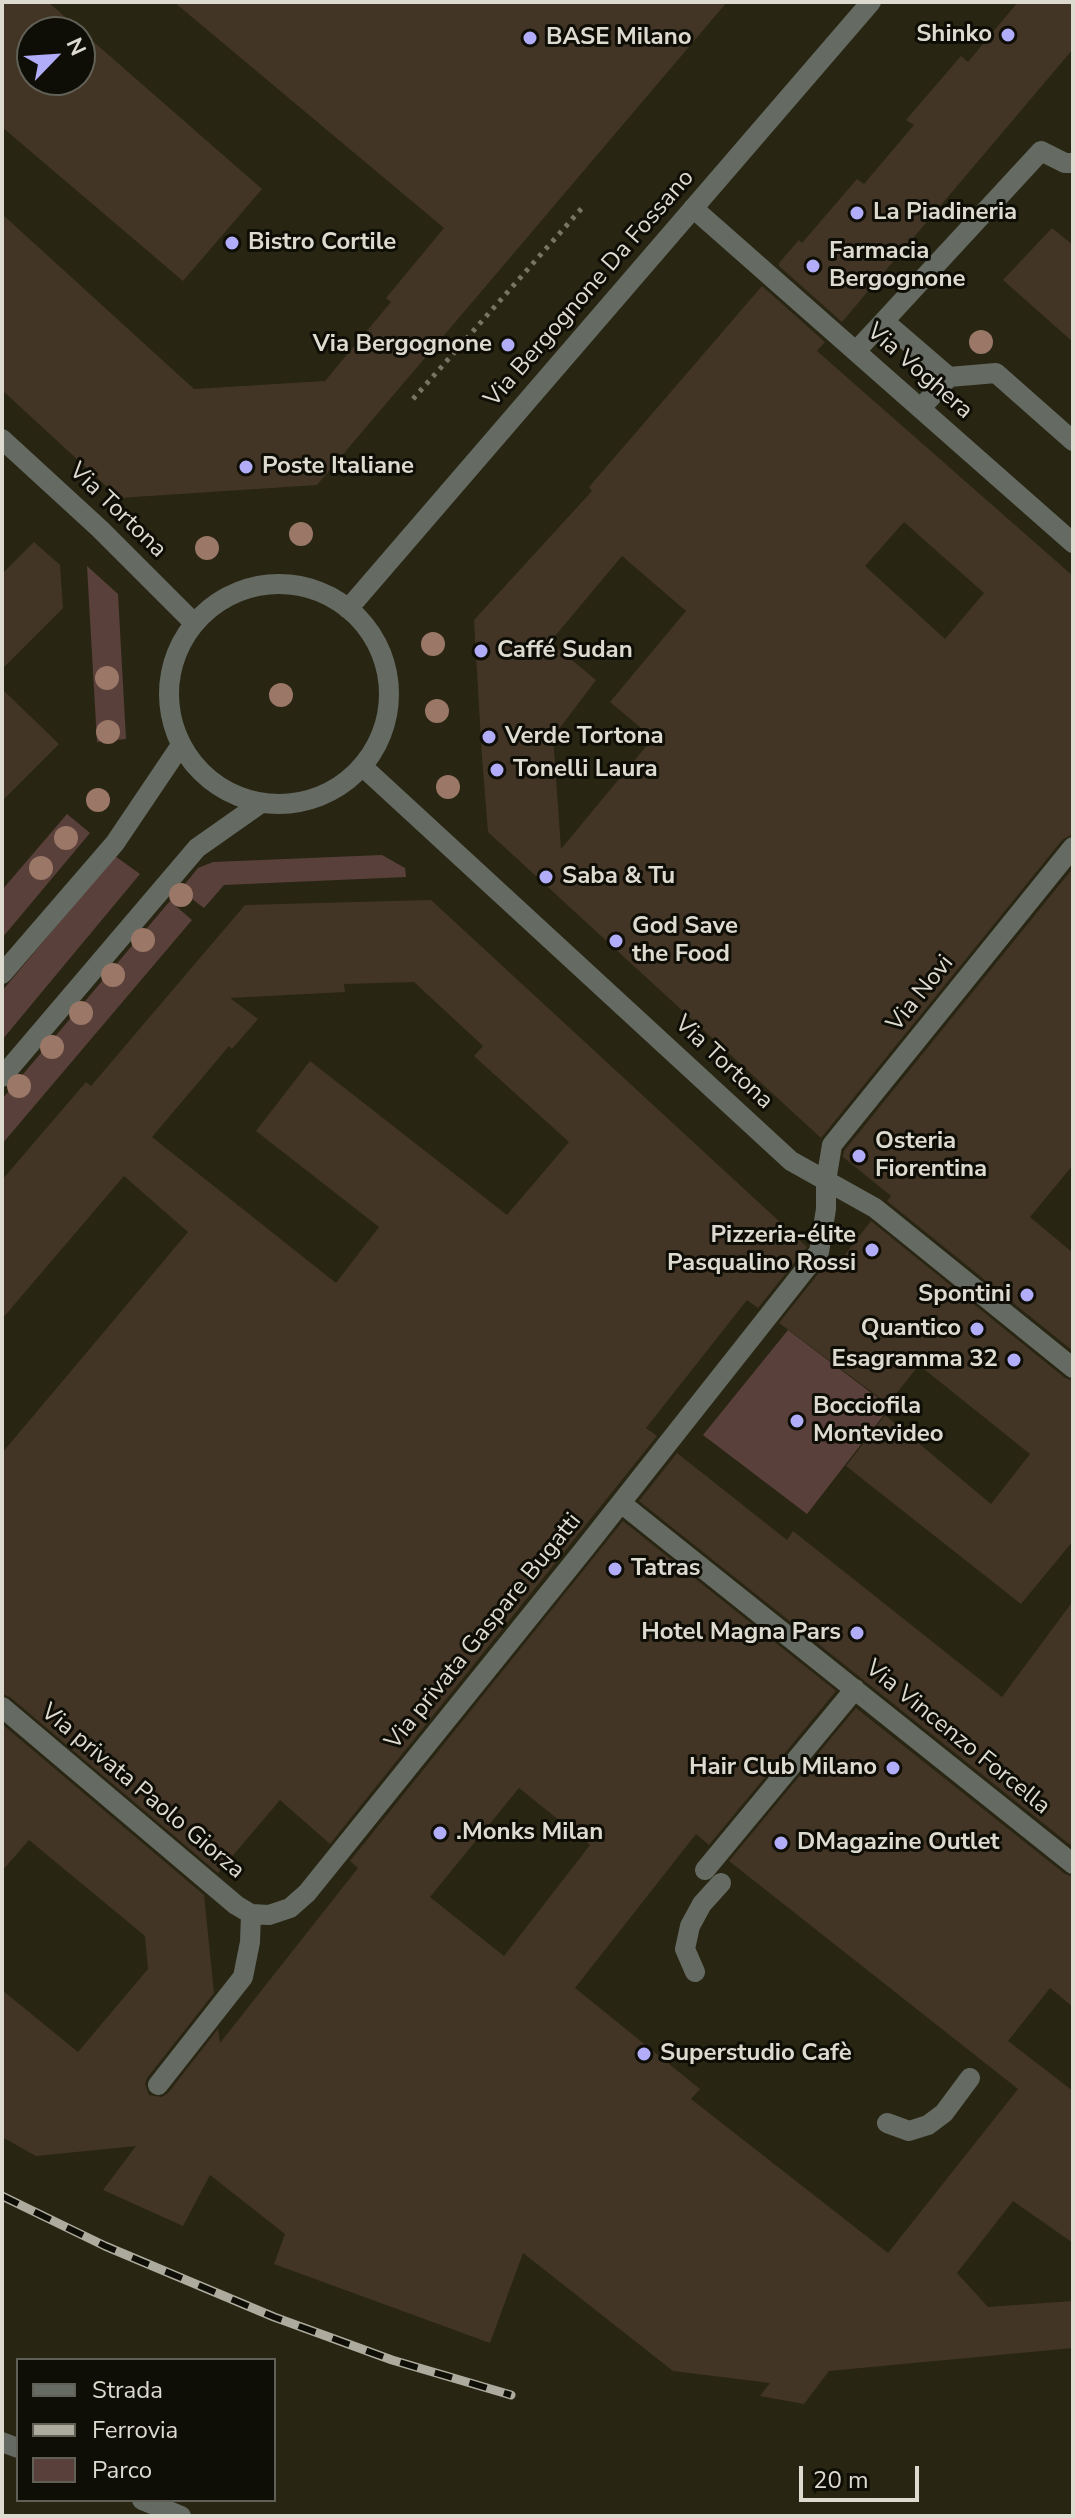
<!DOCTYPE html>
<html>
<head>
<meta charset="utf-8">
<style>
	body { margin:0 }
	#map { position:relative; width:1075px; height:2518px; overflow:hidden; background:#282512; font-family:"Nunito Sans",sans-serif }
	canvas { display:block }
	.frame { position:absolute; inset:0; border:4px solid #dddbd0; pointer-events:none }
	.legend { position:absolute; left:16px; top:2358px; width:260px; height:144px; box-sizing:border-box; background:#0f0e06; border:2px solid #616057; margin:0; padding:10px 14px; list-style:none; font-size:24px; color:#dddbd0 }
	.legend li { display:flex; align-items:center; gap:16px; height:40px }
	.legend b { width:40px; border:2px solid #616057 }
	.north { position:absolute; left:16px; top:16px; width:80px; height:80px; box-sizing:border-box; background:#0f0e06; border:2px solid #616057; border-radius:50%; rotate:65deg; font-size:22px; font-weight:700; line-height:32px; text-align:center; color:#dddbd0 }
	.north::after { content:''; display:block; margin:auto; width:28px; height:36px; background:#b2adf9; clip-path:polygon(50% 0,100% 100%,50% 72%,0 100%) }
	.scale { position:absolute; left:799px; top:2466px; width:120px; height:36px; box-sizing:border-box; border:4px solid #dddbd0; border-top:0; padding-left:10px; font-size:24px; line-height:28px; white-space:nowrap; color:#dddbd0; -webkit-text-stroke:6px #0f0e06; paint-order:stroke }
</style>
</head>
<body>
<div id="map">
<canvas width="1075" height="2518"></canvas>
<div class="frame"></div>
<ul class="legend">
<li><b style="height:10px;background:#656b63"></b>Strada</li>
<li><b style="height:10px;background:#adab9e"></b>Ferrovia</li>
<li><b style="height:22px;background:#5a403b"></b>Parco</li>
</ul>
<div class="north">N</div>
<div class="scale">20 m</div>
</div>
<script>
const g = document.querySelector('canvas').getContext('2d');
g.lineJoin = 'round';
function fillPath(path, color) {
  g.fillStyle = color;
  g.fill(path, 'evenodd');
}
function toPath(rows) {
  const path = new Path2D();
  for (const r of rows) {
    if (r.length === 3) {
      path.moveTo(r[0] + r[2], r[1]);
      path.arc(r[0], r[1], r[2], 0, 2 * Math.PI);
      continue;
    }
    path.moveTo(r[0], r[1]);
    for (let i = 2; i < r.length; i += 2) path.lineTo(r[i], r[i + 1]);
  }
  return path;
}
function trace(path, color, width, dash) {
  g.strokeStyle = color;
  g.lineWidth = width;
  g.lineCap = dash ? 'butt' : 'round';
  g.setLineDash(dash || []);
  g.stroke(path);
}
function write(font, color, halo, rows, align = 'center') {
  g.font = font + ' "Nunito Sans",sans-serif';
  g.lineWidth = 6;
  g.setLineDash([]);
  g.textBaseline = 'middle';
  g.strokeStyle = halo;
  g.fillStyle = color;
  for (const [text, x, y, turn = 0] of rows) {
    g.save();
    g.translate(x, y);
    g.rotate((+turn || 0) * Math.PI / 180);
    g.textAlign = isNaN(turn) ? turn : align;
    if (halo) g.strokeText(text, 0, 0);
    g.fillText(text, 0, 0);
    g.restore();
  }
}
fillPath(toPath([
	[87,566,118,594,126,739,97,742],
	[67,814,90,833,2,938,2,890],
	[382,855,405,868,406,877,224,885,204,908,180,890,198,868,213,862],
	[115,856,140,874,2,1040,2,991],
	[170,901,192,920,2,1144,2,1099],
	[788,1330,890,1407,807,1514,703,1435]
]), '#5a403b');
fillPath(toPath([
	[2,2,48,2,262,189,183,281,2,127],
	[32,32,80,32,80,80,32,80],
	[174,2,727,2,317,485,119,498,2,390,2,214,194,389,325,381,391,302,386,298,444,228],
	[1018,2,1073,2,1073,49,842,322,779,266,779,263,799,240,802,243,857,179,864,184,914,125,906,120,961,56,968,62],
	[1052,228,1073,245,1073,342,1003,280],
	[762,286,825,342,817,351,1073,576,1073,834,1063,839,821,1138,488,832,482,758,474,620,592,491,589,487],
	[904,522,984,593,945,639,865,566],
	[622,556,686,611,610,702,653,738,561,849,553,737,596,680,550,642],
	[34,542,60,565,63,608,2,669,2,574],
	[2,689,59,744,2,801],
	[1073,868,1073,1165,1030,1217,1073,1253,1073,1351,887,1201,891,1196,843,1157,844,1151],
	[431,900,807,1247,758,1308,747,1300,646,1428,657,1436,330,1844,280,1800,218,1873,10,1697,2,1694,2,1453,188,1232,124,1176,2,1319,2,1180,86,1082,91,1086,245,905],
	[414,982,483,1046,474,1056,569,1142,507,1215,310,1061,256,1131,379,1227,336,1283,152,1137,229,1046,232,1049,258,1019,230,998,345,992,344,984],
	[871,1221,1065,1378,1073,1381,1073,1541,1021,1604,846,1466,885,1415,991,1504,1030,1454,919,1365,888,1404,779,1323,826,1264,833,1270],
	[677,1453,787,1540,793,1531,1002,1697,1073,1601,1073,1847,639,1501],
	[623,1521,836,1691,709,1845,696,1834,575,1988,700,2089,691,2099,888,2253,1018,2089,729,1861,856,1708,1065,1874,1073,1877,1073,2007,1050,1988,1008,2041,1073,2091,1073,2243,1013,2201,957,2273,988,2307,1073,2301,1073,2348,829,2371,804,2404,760,2396,770,2383,673,2371,523,2253,490,2343,274,2264,285,2234,210,2175,183,2226,103,2190,136,2146,36,2156,2,2137,2,1990,78,2052,148,1969,145,1936,29,1840,2,1871,2,1724,204,1895,214,1993,147,2078,145,2084,149,2095,162,2097,168,2093,218,2029,220,2043,358,1868,350,1861],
	[519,1788,590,1845,504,1956,430,1897]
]), '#433526');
trace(toPath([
	[413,399,582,208]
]), '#777565', 5, [4, 6]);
trace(toPath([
	[693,208,1073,543],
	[856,351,884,321],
	[949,377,884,321,1041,151,1065,163,1073,163],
	[921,408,949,377,996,373,1073,441],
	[2,439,100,529,194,623],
	[279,694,110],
	[348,609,871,2],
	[362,766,791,1161,875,1208,1073,1368],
	[2,974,115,843,181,745],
	[2,1077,197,848,261,803],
	[621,1503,1073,1864],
	[2,1707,236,1905,251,1914],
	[705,1870,855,1689],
	[251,1914,269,1915,290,1908,307,1893,582,1552,819,1252,826,1209,826,1181,832,1145,1073,847],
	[695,1972,685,1949,690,1926,702,1904,721,1883],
	[158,2085,243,1977,250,1942,251,1914],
	[887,2123,909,2131,928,2125,944,2113,970,2078],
	[2,2442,18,2448],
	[142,2500,181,2516]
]), '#656b63', 20);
const rail = toPath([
	[2,2196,105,2246,274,2317,392,2360,511,2395]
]);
trace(rail, '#adab9e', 9);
trace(rail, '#0f0e06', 6, [18]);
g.fillStyle = '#9a7767';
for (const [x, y] of [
	[981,342],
	[301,534],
	[207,548],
	[433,644],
	[107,678],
	[281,695],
	[437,711],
	[108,732],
	[448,787],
	[98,800],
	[66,838],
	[41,868],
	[181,895],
	[143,940],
	[113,975],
	[81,1013],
	[52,1047],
	[19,1086]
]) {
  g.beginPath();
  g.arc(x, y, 12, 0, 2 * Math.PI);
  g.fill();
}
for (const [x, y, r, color] of [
	[1008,35,8,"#b2adf9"],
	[530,38,8,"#b2adf9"],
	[857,213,8,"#b2adf9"],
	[232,243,8,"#b2adf9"],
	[813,266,8,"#b2adf9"],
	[508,345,8,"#b2adf9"],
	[246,467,8,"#b2adf9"],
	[481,651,8,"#b2adf9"],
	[489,737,8,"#b2adf9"],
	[497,770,8,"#b2adf9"],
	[546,877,8,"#b2adf9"],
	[616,941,8,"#b2adf9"],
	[859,1156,8,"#b2adf9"],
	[872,1250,8,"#b2adf9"],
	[1027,1295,8,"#b2adf9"],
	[977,1329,8,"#b2adf9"],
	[1014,1360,8,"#b2adf9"],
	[797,1421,8,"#b2adf9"],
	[615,1569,8,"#b2adf9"],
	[857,1633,8,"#b2adf9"],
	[893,1768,8,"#b2adf9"],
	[440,1833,8,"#b2adf9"],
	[781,1843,8,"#b2adf9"],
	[644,2054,8,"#b2adf9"]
]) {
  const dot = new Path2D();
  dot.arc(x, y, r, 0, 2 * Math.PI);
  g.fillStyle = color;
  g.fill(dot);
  trace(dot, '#0f0e06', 3);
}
write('bold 24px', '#dddbd0', '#0f0e06', [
	["Shinko",992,35,"right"],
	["BASE Milano",546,38],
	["La Piadineria",873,213],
	["Bistro Cortile",248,243],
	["Farmacia",829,252],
	["Bergognone",829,280],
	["Via Bergognone",492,345,"right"],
	["Poste Italiane",262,467],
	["Caffé Sudan",497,651],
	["Verde Tortona",505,737],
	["Tonelli Laura",513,770],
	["Saba & Tu",562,877],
	["God Save",632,927],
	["the Food",632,955],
	["Osteria",875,1142],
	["Fiorentina",875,1170],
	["Pizzeria-élite",856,1236,"right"],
	["Pasqualino Rossi",856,1264,"right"],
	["Spontini",1011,1295,"right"],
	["Quantico",961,1329,"right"],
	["Esagramma 32",998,1360,"right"],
	["Bocciofila",813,1407],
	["Montevideo",813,1435],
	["Tatras",631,1569],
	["Hotel Magna Pars",841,1633,"right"],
	["Hair Club Milano",877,1768,"right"],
	[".Monks Milan",456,1833],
	["DMagazine Outlet",797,1843],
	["Superstudio Cafè",660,2054]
], 'left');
write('24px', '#dddbd0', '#0f0e06', [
	["Via Bergognone Da Fossano",590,289,-49],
	["Via Voghera",919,372,41],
	["Via Tortona",117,511,44],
	["Via Novi",921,994,-51],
	["Via Tortona",723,1063,43],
	["Via privata Gaspare Bugatti",484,1632,-51],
	["Via Vincenzo Forcella",957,1738,39],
	["Via privata Paolo Giorza",142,1792,40]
]);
</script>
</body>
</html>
